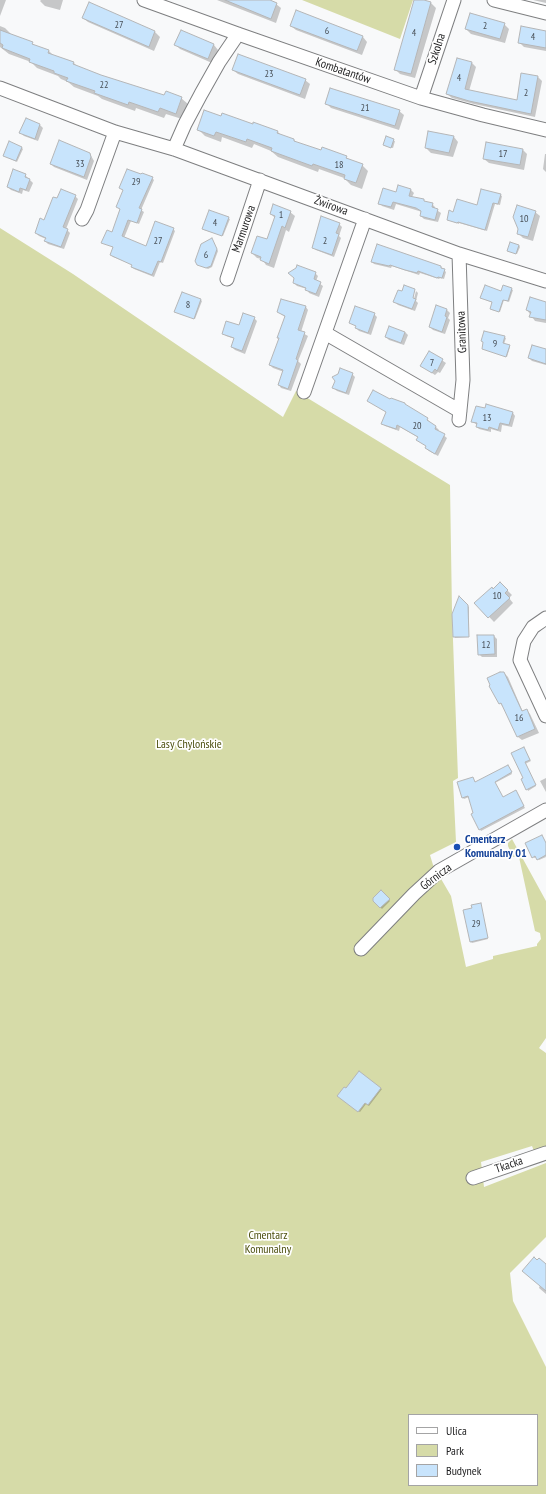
<!DOCTYPE html>
<html>
<head>
<meta charset="utf-8">
<style>
	body { margin:0 }
	#map { position:relative; width:546px; height:1494px; overflow:hidden; background:#f8f9fa; font-family:"PT Sans Narrow",sans-serif }
	canvas { display:block }
	.legend { position:absolute; left:408px; top:1414px; width:130px; height:72px; box-sizing:border-box; background:#fff; border:1px solid #a4a4a5; margin:0; padding:5px 7px; list-style:none; font-size:12px; color:#1c1c1d }
	.legend li { display:flex; align-items:center; gap:8px; height:20px }
	.legend b { width:20px; border:1px solid #a4a4a5 }
</style>
</head>
<body>
<div id="map">
<canvas width="546" height="1494"></canvas>
<ul class="legend">
<li><b style="height:5px;background:#fff"></b>Ulica</li>
<li><b style="height:11px;background:#d6dba8"></b>Park</li>
<li><b style="height:11px;background:#c8e4fc"></b>Budynek</li>
</ul>
</div>
<script>
const g = document.querySelector('canvas').getContext('2d');
g.lineJoin = 'round';
function fillPath(path, color) {
  g.fillStyle = color;
  g.fill(path, 'evenodd');
}
function toPath(rows) {
  const path = new Path2D();
  for (const r of rows) {
    path.moveTo(r[0], r[1]);
    for (let i = 2; i < r.length; i += 2) path.lineTo(r[i], r[i + 1]);
  }
  return path;
}
function trace(path, color, width, dash) {
  g.strokeStyle = color;
  g.lineWidth = width;
  g.lineCap = dash ? 'butt' : 'round';
  g.setLineDash(dash || []);
  g.stroke(path);
}
function write(font, color, halo, rows, align = 'center') {
  g.font = font + ' "PT Sans Narrow",sans-serif';
  g.lineWidth = 3.5;
  g.setLineDash([]);
  g.textBaseline = 'middle';
  g.strokeStyle = halo;
  g.fillStyle = color;
  for (const [text, x, y, turn = 0] of rows) {
    g.save();
    g.translate(x, y);
    g.rotate((+turn || 0) * Math.PI / 180);
    g.textAlign = isNaN(turn) ? turn : align;
    if (halo) g.strokeText(text, 0, 0);
    g.fillText(text, 0, 0);
    g.restore();
  }
}
fillPath(toPath([
	[302,0,413,0,400,39],
	[0,228,73,274,283,417,296,391,450,485,452,612,458,778,453,781,456,842,430,855,433,865,451,896,466,967,493,959,493,956,537,946,537,944,541,939,540,933,535,931,519,857,513,857,508,846,508,843,512,839,546,901,546,1038,539,1048,546,1053,546,1148,534,1151,532,1146,481,1162,484,1187,546,1163,546,1237,510,1273,513,1301,546,1367,546,1494,0,1494],
	[409,1415,537,1415,537,1485,409,1485]
]), '#d6dba8');
fillPath(toPath([
	[0,0,6,0,0,16],
	[41,0,63,0,60,10,45,6,40,1],
	[217,0,267,0,276,4,281,8,276,23],
	[415,0,431,3,436,8,415,78,400,74,395,69],
	[533,0,546,0,546,3],
	[89,4,155,32,160,37,154,51,88,22,83,18],
	[297,12,363,37,367,42,362,55,296,30,291,26],
	[504,24,509,29,505,43,471,34,466,29],
	[0,26,5,28,11,34,32,43,35,46,49,51,54,56,73,62,78,67,84,70,165,97,181,98,188,104,182,119,166,114,164,118,136,108,135,111,102,99,98,96,74,87,68,82,61,79,58,76,37,68,31,62,9,54,0,47],
	[181,31,214,45,218,50,212,63,180,49,175,44],
	[546,32,546,51,524,47,519,42],
	[457,59,472,63,476,67,469,91,517,101,538,77,542,81,535,117,474,104,452,98,447,94],
	[233,70,305,80,310,84,305,99,238,74],
	[327,104,399,111,404,115,399,130,331,108],
	[40,125,43,128,38,141,24,136,21,133],
	[253,125,277,131,281,135,294,140,297,143,322,151,346,157,350,160,362,165,368,171,362,189,351,185,344,178,319,169,318,172,278,157,271,151,254,144,252,148,222,137,221,142,205,136,198,129],
	[454,137,458,142,453,157,431,153,426,148],
	[386,138,395,141,393,148,385,146],
	[21,147,23,149,17,162,4,156],
	[523,150,527,154,524,170,489,163,484,159],
	[90,154,94,161,87,180,54,167,51,164],
	[545,154,546,154,546,172,543,169],
	[25,175,33,183,29,192,23,190,22,194,11,190,8,187],
	[152,178,154,180,141,210,144,212,139,224,131,221,124,238,147,247,173,229,175,231,163,263,160,262,154,277,134,269,132,267,133,265,113,257,111,255,114,248,103,242,112,233,120,209,118,207,124,191,120,188],
	[411,190,414,193,412,197,432,204,435,207,435,209,441,213,438,222,424,219,421,216,422,212,419,211,396,204,394,210,382,206,380,203,397,193],
	[500,195,502,196,500,205,495,204,487,231,459,223,459,224,448,220,454,213,478,206],
	[75,196,78,199,66,229,70,233,64,249,48,244,45,241,46,239,39,236,36,233,45,221],
	[290,212,295,216,289,232,286,230,274,268,266,265,262,259,257,258,252,253,268,241,276,219,271,214],
	[535,212,540,216,533,241,523,238,518,233,519,229],
	[228,218,230,219,223,236,204,230],
	[339,224,342,227,339,236,341,238,334,257,316,250,313,247],
	[213,241,218,251,212,267,208,269,197,264],
	[519,245,520,247,517,254,508,251],
	[372,262,441,267,446,272,444,279,440,278,439,279,420,273,419,275,392,266,391,268,374,264],
	[315,273,318,276,316,281,323,286,319,297,309,293,307,289,297,286,294,283],
	[405,286,415,290,411,303,413,303,416,291,418,293,416,301,418,303,415,311,398,305,395,302,399,291,402,293],
	[511,289,513,290,509,302,504,300,500,312,492,310,493,303,481,298],
	[201,300,202,301,195,319,176,311],
	[546,303,546,323,535,321,527,310],
	[306,307,308,310,301,332,308,336,298,361,301,364,291,391,281,388,279,385,284,372,273,368,270,365,280,339,278,337,285,317,278,312],
	[447,310,450,313,448,318,450,320,445,334,433,330,430,327],
	[374,314,377,317,371,335,359,331,356,328,357,327,350,322],
	[254,318,257,321,245,354,235,350,232,347,235,339,226,336,223,333,239,327],
	[405,332,408,335,404,345,389,340,386,337],
	[504,337,506,338,504,344,510,347,507,357,483,349,484,343,482,341],
	[546,350,546,365,532,361,529,358],
	[430,352,446,363,440,373,438,372,435,375,421,366],
	[352,374,355,377,349,395,337,391,334,388],
	[368,400,427,419,430,422,429,423,436,427,439,430,438,431,447,438,438,456,429,451,426,448,427,446,419,438,400,427,399,431,385,426,382,423,386,412],
	[513,413,515,416,512,427,502,425,501,432,491,429,491,432,479,429,477,427,477,425,473,422],
	[500,583,512,595,509,598,513,603,494,622,476,603,493,590],
	[459,597,469,607,469,637,455,638,454,636],
	[494,636,497,639,497,657,482,657,479,654],
	[504,673,508,677,523,712,526,710,530,714,539,733,522,740,518,737,503,707,495,697,488,679],
	[524,748,531,761,525,764,536,786,528,791,524,779],
	[509,767,512,774,495,783,503,798,517,793,525,808,481,831,472,815,474,814,469,797,464,799,463,798,473,778,475,783],
	[546,778,546,792,540,781],
	[546,843,546,852,545,853,546,857,539,860,537,857,534,858,533,857],
	[381,891,390,901,382,909,374,901],
	[481,906,488,939,472,943,471,942],
	[380,1088,382,1089,369,1106,366,1104,360,1112,340,1097],
	[546,1265,546,1294,539,1288]
]), '#0003');
const building = toPath([
	[225,0,270,0,277,3,271,19,225,0],
	[414,0,424,0,431,2,411,74,394,70,414,0],
	[89,2,155,31,149,47,82,18,89,2],
	[296,10,363,36,357,51,290,26,296,10],
	[470,13,505,23,500,39,465,29,470,13],
	[521,26,546,31,546,48,518,43,521,26],
	[0,30,33,42,32,44,49,50,48,53,74,62,73,64,101,75,164,95,166,91,182,97,176,114,160,108,158,112,129,102,128,105,94,93,95,91,66,81,68,78,54,73,54,71,29,62,30,59,2,48,3,45,0,43,0,30],
	[181,30,214,44,208,59,174,45,181,30],
	[238,54,306,79,300,95,232,70,238,54],
	[457,58,472,62,465,89,517,100,521,73,538,76,531,114,469,101,446,94,457,58],
	[330,88,400,110,395,126,325,104,330,88],
	[204,110,221,116,222,113,253,124,253,122,278,131,277,133,294,139,294,141,321,150,322,147,347,156,346,158,363,164,356,183,344,179,345,175,313,164,312,166,271,151,272,148,247,139,246,142,216,132,214,136,197,130,204,110],
	[26,118,40,124,35,139,19,133,26,118],
	[428,131,454,136,449,153,425,148,428,131],
	[386,136,394,139,391,148,383,145,386,136],
	[59,140,90,153,91,157,84,177,50,164,59,140],
	[9,141,22,147,16,161,3,156,9,141],
	[486,142,523,149,520,165,483,159,486,142],
	[13,169,26,174,25,177,30,179,26,190,20,188,19,192,7,187,13,169],
	[127,169,141,174,142,173,153,177,139,208,142,209,137,223,128,220,122,236,146,246,155,221,174,228,161,262,158,261,152,275,131,267,132,265,110,255,113,247,101,243,107,230,112,232,120,209,116,207,123,190,119,188,127,169],
	[398,185,411,189,409,196,424,199,424,201,433,203,432,207,438,209,435,220,420,216,421,211,416,208,393,202,391,207,378,204,383,188,396,192,398,185],
	[61,189,76,195,63,227,68,229,61,247,44,241,46,238,35,233,40,218,44,220,53,197,57,198,61,189],
	[481,189,501,194,498,204,493,203,485,230,458,222,457,223,447,220,449,210,453,212,457,199,477,205,481,189],
	[273,204,291,211,285,228,282,226,269,264,260,260,261,257,251,253,257,236,267,239,275,216,270,214,273,204],
	[517,205,536,211,528,237,517,234,518,229,513,217,517,205],
	[209,210,229,217,222,236,202,229,209,210],
	[321,216,340,223,336,233,339,234,332,255,312,248,321,216],
	[212,238,217,249,211,266,206,268,197,265,195,261,201,244,212,238],
	[510,242,519,245,516,254,507,251,510,242],
	[377,244,441,266,441,268,445,269,442,278,438,277,437,278,418,271,417,273,405,270,390,265,389,266,371,262,377,244],
	[297,265,316,272,314,279,321,282,316,294,305,290,306,288,293,283,294,278,288,273,296,268,297,265],
	[404,285,415,289,413,298,416,299,412,309,393,302,398,290,402,291,404,285],
	[485,285,501,291,503,285,512,288,508,301,503,300,499,312,490,309,492,302,480,298,485,285],
	[182,292,201,299,194,319,174,312,182,292],
	[530,297,546,302,546,320,529,317,531,312,526,310,530,297],
	[281,299,306,306,298,330,305,332,296,359,298,360,288,389,278,385,283,370,269,365,279,338,277,338,285,316,277,312,281,299],
	[436,305,447,309,445,316,447,317,442,332,429,327,436,305],
	[355,306,375,313,368,333,355,328,356,326,349,323,355,306],
	[243,313,255,317,242,351,231,347,234,338,222,334,226,321,239,325,243,313],
	[389,326,405,332,401,343,385,337,389,326],
	[484,331,505,336,503,343,510,345,506,357,482,349,483,342,481,341,484,331],
	[532,345,546,349,546,364,528,358,532,345],
	[429,351,443,359,437,371,435,369,432,373,420,366,429,351],
	[340,368,353,373,346,393,332,388,335,381,332,377,338,374,340,368],
	[373,390,390,399,391,398,405,403,405,404,428,418,427,420,436,426,435,429,445,434,435,454,425,448,426,446,416,440,418,437,397,425,396,429,381,424,386,412,367,401,373,390],
	[486,404,513,412,509,425,500,423,498,430,489,427,488,430,476,427,477,423,471,422,476,406,485,408,486,404],
	[500,582,508,590,505,593,510,598,488,618,474,603,492,587,493,589,500,582],
	[459,596,468,605,469,637,453,637,452,614,459,596],
	[477,635,494,635,495,654,478,655,477,635],
	[500,672,504,672,522,711,527,709,535,729,517,737,501,703,499,704,489,686,490,685,487,678,500,672],
	[524,747,530,760,525,762,536,785,526,790,521,779,523,778,511,753,524,747],
	[508,765,512,772,495,782,503,797,516,790,524,806,479,830,471,814,473,813,468,796,462,798,457,782,473,777,475,782,508,765],
	[542,835,546,843,546,855,537,860,535,856,532,858,525,843,542,835],
	[381,890,390,899,380,908,373,901,373,898,381,890],
	[481,903,488,938,470,942,463,910,472,908,471,905,481,903],
	[359,1071,381,1088,368,1105,365,1103,358,1112,337,1096,344,1087,346,1088,359,1071],
	[534,1257,537,1260,539,1258,546,1264,546,1291,522,1271,534,1257]
]);
fillPath(building, '#c8e4fc');
trace(building, '#b5b6b7', 1);
const street = toPath([
	[144,0,238,34,421,98,483,115,546,130],
	[494,0,546,13],
	[0,88,115,132,174,149,459,254,546,281],
	[421,98,454,0],
	[174,149,185,124,201,94,219,62,238,34],
	[82,219,87,210,115,132],
	[227,279,260,180],
	[325,333,460,411],
	[304,392,365,219],
	[459,420,463,380,459,254],
	[546,618,533,627,524,641,520,660,546,716],
	[361,949,414,894,439,871,546,810],
	[473,1178,546,1153]
]);
trace(street, '#7e7f80', 15);
trace(street, '#fff', 13);
for (const [x, y, r, color] of [
	[457,847,4,"#1a4fb4"]
]) {
  const dot = new Path2D();
  dot.arc(x, y, r, 0, 2 * Math.PI);
  g.fillStyle = color;
  g.fill(dot);
  trace(dot, '#fff', 1.5);
}
write('10px', '#474e55', null, [
	["27",119,25],
	["2",485,26],
	["6",327,31],
	["4",414,33],
	["4",533,37],
	["23",269,74],
	["4",459,78],
	["22",104,85],
	["2",526,93],
	["21",365,108],
	["17",503,154],
	["33",80,164],
	["18",339,165],
	["29",136,182],
	["1",281,215],
	["10",524,219],
	["4",215,223],
	["27",158,241],
	["2",325,241],
	["6",206,255],
	["8",188,305],
	["9",495,344],
	["7",432,363],
	["13",487,418],
	["20",417,426],
	["10",497,596],
	["12",486,645],
	["16",519,718],
	["29",476,924]
]);
write('12px', '#1c1c1d', '#fff', [
	["Szkolna",437,49,-72],
	["Kombatantów",343,71,19],
	["Żwirowa",331,206,20],
	["Marmurowa",244,229,-71],
	["Granitowa",462,332,-92],
	["Górnicza",436,877,-37],
	["Tkacka",509,1165,-19]
]);
write('12px', '#4c4f0e', '#fff', [
	["Lasy Chylońskie",189,745],
	["Cmentarz",268,1236],
	["Komunalny",268,1250]
]);
write('bold 12px', '#164399', '#fff', [
	["Cmentarz",465,840],
	["Komunalny 01",465,854]
], 'left');
</script>
</body>
</html>
